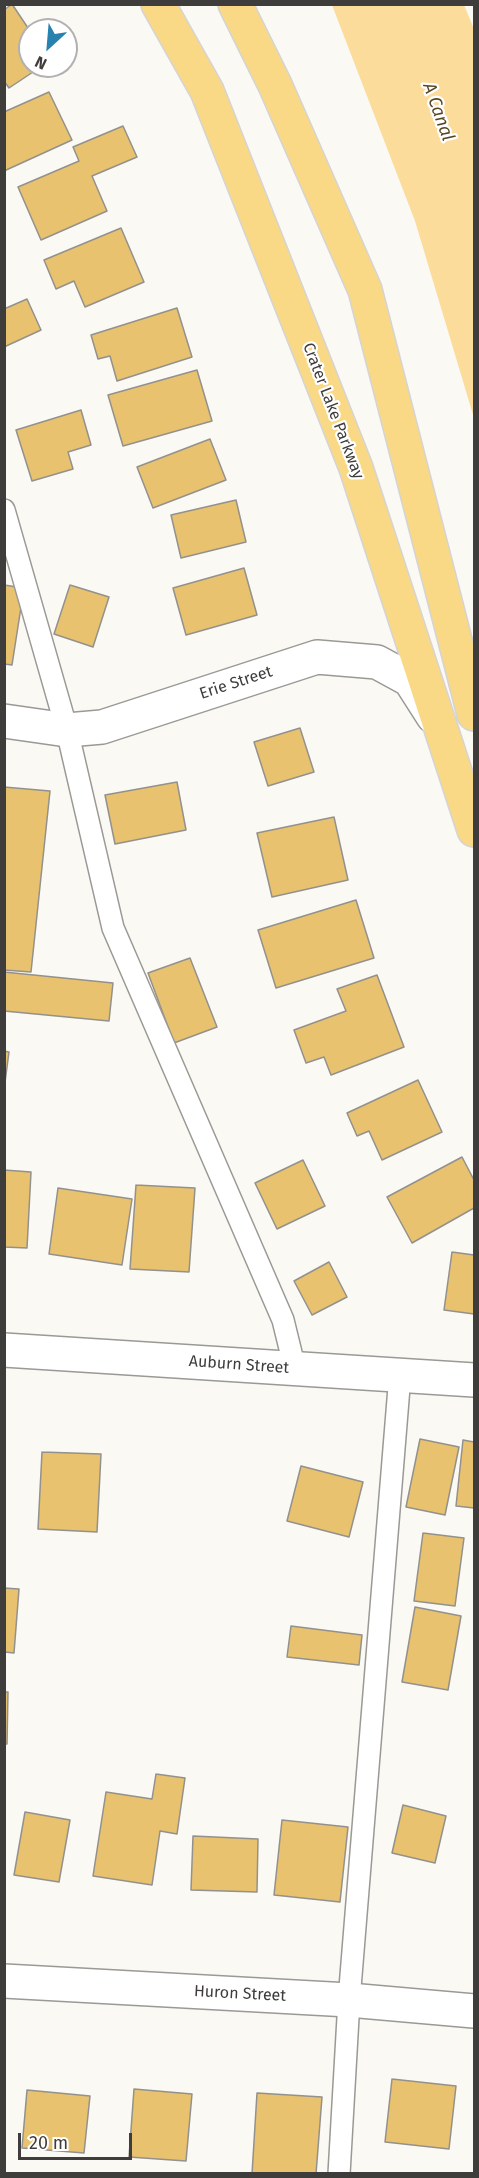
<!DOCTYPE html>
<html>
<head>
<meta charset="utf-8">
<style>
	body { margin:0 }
	#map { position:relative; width:479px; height:2178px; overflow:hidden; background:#fbf9f4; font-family:"Fira Sans",sans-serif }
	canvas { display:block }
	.frame { position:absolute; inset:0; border:6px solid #3e3d3b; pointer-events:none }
	.north { position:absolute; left:18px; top:18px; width:60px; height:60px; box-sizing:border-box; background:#fff; border:2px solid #b2b1b1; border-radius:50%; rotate:206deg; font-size:16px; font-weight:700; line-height:24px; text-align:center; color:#3e3d3b }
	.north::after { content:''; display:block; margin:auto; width:21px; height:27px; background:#2782af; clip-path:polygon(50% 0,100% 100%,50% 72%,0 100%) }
	.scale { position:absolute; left:18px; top:2133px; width:114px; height:27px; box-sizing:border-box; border:3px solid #3e3d3b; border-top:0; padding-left:8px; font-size:18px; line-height:21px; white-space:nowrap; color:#3e3d3b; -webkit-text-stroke:4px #fff; paint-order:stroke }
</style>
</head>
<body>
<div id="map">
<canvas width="479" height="2178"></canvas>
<div class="frame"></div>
<div class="north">N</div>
<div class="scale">20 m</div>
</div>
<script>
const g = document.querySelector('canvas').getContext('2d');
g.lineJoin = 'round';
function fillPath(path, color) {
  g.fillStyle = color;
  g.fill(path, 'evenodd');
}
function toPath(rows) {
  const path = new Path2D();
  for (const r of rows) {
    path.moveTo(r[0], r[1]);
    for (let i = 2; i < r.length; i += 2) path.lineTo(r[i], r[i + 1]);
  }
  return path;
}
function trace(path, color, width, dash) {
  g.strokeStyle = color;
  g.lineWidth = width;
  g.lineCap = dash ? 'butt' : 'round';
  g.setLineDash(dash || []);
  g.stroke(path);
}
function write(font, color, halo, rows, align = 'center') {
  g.font = font + ' "Fira Sans",sans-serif';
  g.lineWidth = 4.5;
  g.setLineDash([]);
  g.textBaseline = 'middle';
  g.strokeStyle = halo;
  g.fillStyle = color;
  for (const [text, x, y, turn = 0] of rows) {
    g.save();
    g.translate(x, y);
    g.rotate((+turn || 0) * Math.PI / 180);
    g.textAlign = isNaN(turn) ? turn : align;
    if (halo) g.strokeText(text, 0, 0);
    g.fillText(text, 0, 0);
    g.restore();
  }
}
fillPath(toPath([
	[332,5,464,5,474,29,474,418,415,221]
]), '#fbdc9b');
const building = toPath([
	[12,4,30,31,30,66,42,66,9,88,4,81,4,10,12,4],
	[49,92,72,140,4,171,4,112,49,92],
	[123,126,137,157,92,176,107,211,41,240,18,187,79,161,73,147,123,126],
	[121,228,144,282,85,307,74,281,56,289,44,260,121,228],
	[27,299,41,330,4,347,4,309,27,299],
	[177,308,192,357,117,381,110,356,98,359,91,335,177,308],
	[197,370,212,421,123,446,108,395,197,370],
	[81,410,91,445,68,452,73,469,32,481,16,430,81,410],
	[210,439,226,480,153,508,137,467,210,439],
	[236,500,246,542,181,558,171,515,236,500],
	[244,568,257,615,186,635,173,588,244,568],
	[4,585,24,588,12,665,4,664,4,585],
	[70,585,109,597,93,647,54,634,70,585],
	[300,728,314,772,268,786,254,742,300,728],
	[177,782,186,830,115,844,105,795,177,782],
	[4,787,50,791,31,972,4,970,4,787],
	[334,817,348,880,272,897,257,833,334,817],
	[356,900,374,958,276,988,258,930,356,900],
	[190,958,217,1027,174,1043,148,973,190,958],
	[4,972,113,983,109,1021,4,1011,4,972],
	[377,975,404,1047,331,1075,324,1057,306,1063,294,1030,346,1011,337,989,377,975],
	[4,1051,9,1052,4,1090,4,1051],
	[418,1080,442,1132,382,1160,369,1131,357,1136,347,1113,418,1080],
	[462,1157,474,1180,474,1208,412,1243,387,1197,462,1157],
	[303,1160,325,1206,277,1229,255,1183,303,1160],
	[4,1170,31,1172,27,1248,4,1247,4,1170],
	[136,1185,195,1188,189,1272,130,1269,136,1185],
	[58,1188,132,1199,122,1265,49,1254,58,1188],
	[452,1252,474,1255,474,1314,444,1310,452,1252],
	[329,1262,347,1297,312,1315,294,1281,329,1262],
	[420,1439,459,1447,445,1515,406,1507,420,1439],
	[463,1440,474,1442,474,1508,456,1506,463,1440],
	[42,1452,101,1454,97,1532,38,1529,42,1452],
	[301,1466,363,1482,349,1537,287,1521,301,1466],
	[423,1533,464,1538,455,1606,414,1601,423,1533],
	[4,1588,19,1589,14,1653,4,1652,4,1588],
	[415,1607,461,1616,448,1690,402,1682,415,1607],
	[291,1626,362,1635,359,1665,287,1657,291,1626],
	[4,1692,8,1692,7,1744,4,1744,4,1692],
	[156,1774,185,1778,177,1834,160,1831,152,1885,93,1876,106,1792,152,1799,156,1774],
	[403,1805,446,1816,435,1863,392,1853,403,1805],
	[25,1812,70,1820,59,1882,14,1875,25,1812],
	[282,1820,348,1827,340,1902,274,1895,282,1820],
	[193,1836,258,1839,257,1892,191,1890,193,1836],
	[392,2079,456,2086,449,2149,385,2142,392,2079],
	[134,2089,192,2094,186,2161,129,2157,134,2089],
	[27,2090,90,2096,84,2153,22,2148,27,2090],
	[257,2093,322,2097,316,2174,252,2174,257,2093]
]);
fillPath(building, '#e8c26e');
trace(building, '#93918d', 1.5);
const service = toPath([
	[4,510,67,730,113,928,283,1320,295,1369],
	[339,2174,349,2000,400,1375]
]);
const minor = toPath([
	[4,721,67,730,102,727,317,657,377,662,410,680,433,716],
	[4,1350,474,1380],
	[4,1981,349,2000,474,2011]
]);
const primary = toPath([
	[158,4,207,91,356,468,474,830],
	[235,4,275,85,365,290,474,714]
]);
trace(service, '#9b9995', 24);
trace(minor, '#9b9995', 36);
trace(primary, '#d5d4d4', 36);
trace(service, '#fff', 21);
trace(minor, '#fff', 33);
trace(primary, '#f9d986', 33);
write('16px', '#3e3d3b', '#fff', [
	["Crater Lake Parkway",333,411,69],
	["Erie Street",236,683,-18],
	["Auburn Street",239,1365,4],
	["Huron Street",240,1994,3]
]);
write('italic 18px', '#564622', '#fff', [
	["A Canal",438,112,70]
]);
</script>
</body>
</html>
